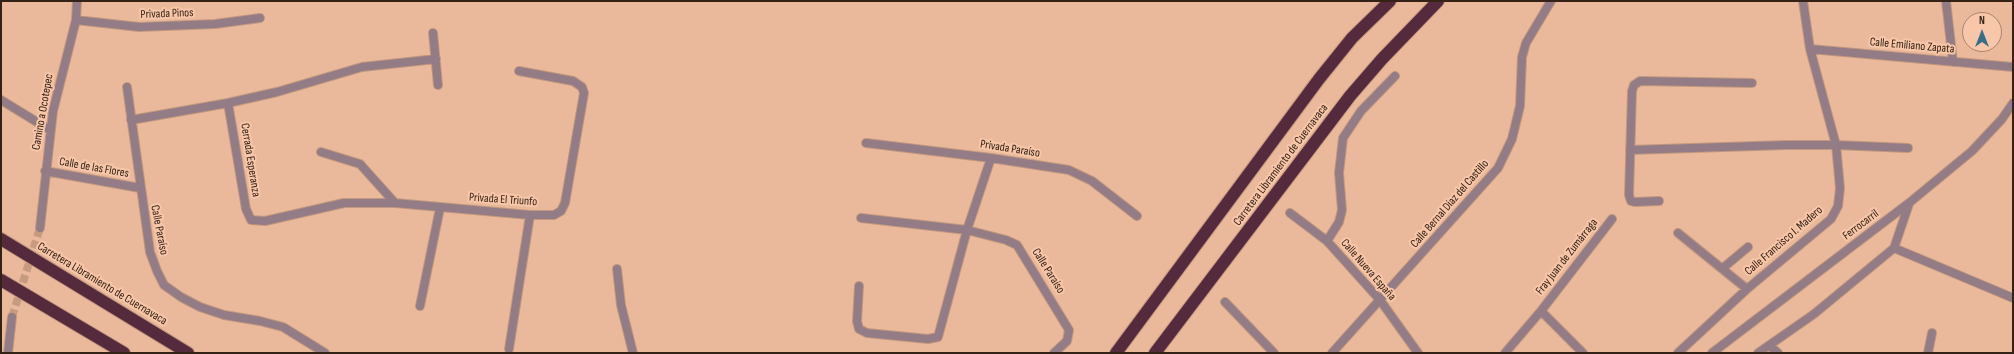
<!DOCTYPE html>
<html>
<head>
<meta charset="utf-8">
<style>
	body { margin:0 }
	#map { position:relative; width:2014px; height:354px; overflow:hidden; background:#eab99b; font-family:"Sofia Sans Condensed",sans-serif }
	canvas { display:block }
	.frame { position:absolute; inset:0; border:2px solid #342216; pointer-events:none }
	.north { position:absolute; left:1962px; top:12px; width:40px; height:40px; box-sizing:border-box; background:#f8c6a8; border:1px solid #aa846e; border-radius:50%; rotate:0deg; font-size:11px; font-weight:700; line-height:16px; text-align:center; color:#342216 }
	.north::after { content:''; display:block; margin:auto; width:14px; height:18px; background:#396e8a; clip-path:polygon(50% 0,100% 100%,50% 72%,0 100%) }
</style>
</head>
<body>
<div id="map">
<canvas width="2014" height="354"></canvas>
<div class="frame"></div>
<div class="north">N</div>
</div>
<script>
const g = document.querySelector('canvas').getContext('2d');
g.lineJoin = 'round';
function toPath(rows) {
  const path = new Path2D();
  for (const r of rows) {
    path.moveTo(r[0], r[1]);
    for (let i = 2; i < r.length; i += 2) path.lineTo(r[i], r[i + 1]);
  }
  return path;
}
function trace(path, color, width, dash) {
  g.strokeStyle = color;
  g.lineWidth = width;
  g.lineCap = dash ? 'butt' : 'round';
  g.setLineDash(dash || []);
  g.stroke(path);
}
function write(font, color, halo, rows, align = 'center') {
  g.font = font + ' "Sofia Sans Condensed",sans-serif';
  g.lineWidth = 4;
  g.setLineDash([]);
  g.textBaseline = 'middle';
  g.strokeStyle = halo;
  g.fillStyle = color;
  for (const [text, x, y, turn = 0] of rows) {
    g.save();
    g.translate(x, y);
    g.rotate((+turn || 0) * Math.PI / 180);
    g.textAlign = isNaN(turn) ? turn : align;
    if (halo) g.strokeText(text, 0, 0);
    g.fillText(text, 0, 0);
    g.restore();
  }
}
trace(toPath([
	[12,317,40,228]
]), '#c69b80', 8, [8, 4]);
const street = toPath([
	[1946,1,1953,62],
	[76,20,139,27,215,24,260,18],
	[433,33,438,85],
	[1810,49,2013,67],
	[127,87,150,252,157,271,164,285,181,297,200,307,224,315,260,321,283,327,325,353],
	[1,100,50,130],
	[228,103,246,209,251,220,265,221,344,203,395,203,530,215,554,215,561,211,565,203,584,93,582,87,573,81,519,71],
	[131,120,228,103,277,92,362,67,436,59],
	[866,143,991,158,1069,170,1092,181,1137,216],
	[1630,150,1787,145,1836,145,1908,148],
	[321,152,360,164,395,203],
	[45,171,140,188],
	[1659,201,1635,202,1631,201,1629,195,1632,91,1634,85,1640,81,1752,83],
	[1290,213,1327,241,1380,300,1418,353],
	[861,218,967,230,1006,240,1017,245,1069,330,1067,341,1054,353],
	[40,228,53,111,76,20,77,1],
	[1678,233,1747,289],
	[1327,241,1339,222,1342,210,1339,173,1343,138,1361,111,1395,76],
	[1894,248,2013,298],
	[1723,268,1748,247],
	[617,269,621,305,633,353],
	[859,286,857,321,859,329,867,333,928,339,938,337,967,230,991,158],
	[1225,302,1274,353],
	[420,306,440,208],
	[1541,311,1583,353],
	[1770,346,1778,353],
	[509,349,530,215],
	[8,353,12,317],
	[1332,353,1498,168,1512,139,1520,106,1522,57,1526,43,1551,1],
	[1505,353,1541,311,1612,219],
	[1678,353,1747,289,1831,219,1838,206,1840,188,1836,145,1810,49,1803,1],
	[1712,353,1909,203,1972,151,2002,119,2013,103],
	[1758,353,1814,314,1894,248,1909,204],
	[1928,353,1932,333]
]);
const highway = toPath([
	[1,239,188,353],
	[1,280,124,353],
	[1116,353,1319,79,1352,38,1390,1],
	[1155,353,1350,96,1382,59,1438,1]
]);
trace(street, '#c2987e', 10);
trace(highway, '#c2987e', 14);
trace(street, '#937c85', 8);
trace(highway, '#562a3d', 12);
write('12px', '#342216', '#f8c6a8', [
	["Privada Pinos",167,14,-2],
	["Calle Emiliano Zapata",1912,46,5],
	["Camino a Ocotepec",43,112,-80],
	["Privada Paraíso",1010,149,9],
	["Cerrada Esperanza",250,160,81],
	["Carretera Libramiento de Cuernavaca",1281,165,-53],
	["Calle de las Flores",94,168,10],
	["Privada El Triunfo",503,200,4],
	["Calle Bernal Díaz del Castillo",1450,204,-49],
	["Ferrocarril",1861,225,-37],
	["Calle Paraíso",159,230,79],
	["Calle Francisco I. Madero",1784,241,-41],
	["Fray Juan de Zumárraga",1567,257,-52],
	["Calle Nueva España",1368,270,49],
	["Calle Paraíso",1048,271,58],
	["Carretera Libramiento de Cuernavaca",102,284,31]
]);
</script>
</body>
</html>
